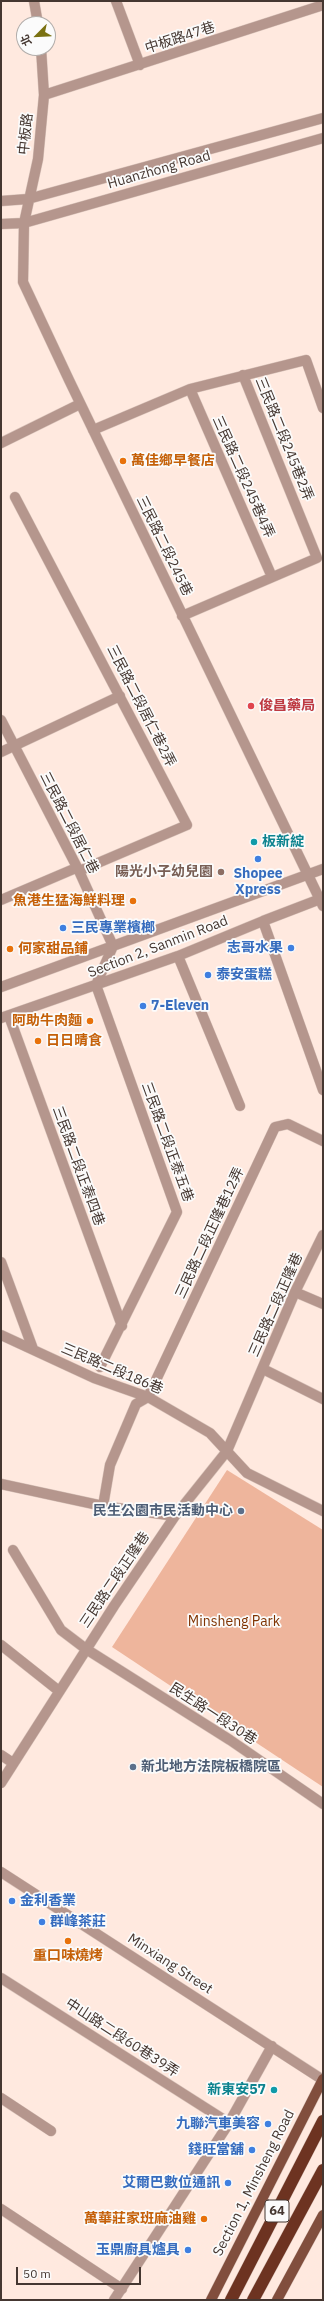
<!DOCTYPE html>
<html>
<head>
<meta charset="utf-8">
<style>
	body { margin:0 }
	#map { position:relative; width:324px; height:2301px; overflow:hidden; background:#ffe9df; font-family:"IBM Plex Sans","Noto Sans TC",sans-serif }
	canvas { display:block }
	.frame { position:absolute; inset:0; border:2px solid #453731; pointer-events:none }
	.north { position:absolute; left:16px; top:16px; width:40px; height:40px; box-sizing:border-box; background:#fbfbfb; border:1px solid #b2adaa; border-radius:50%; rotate:246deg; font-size:11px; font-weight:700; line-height:16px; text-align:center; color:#453731 }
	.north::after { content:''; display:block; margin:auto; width:14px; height:18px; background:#7a7111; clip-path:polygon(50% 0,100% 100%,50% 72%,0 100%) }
	.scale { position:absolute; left:16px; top:2267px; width:125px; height:18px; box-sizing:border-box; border:2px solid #453731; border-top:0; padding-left:5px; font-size:12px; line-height:14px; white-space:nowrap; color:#453731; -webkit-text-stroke:3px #fbfbfb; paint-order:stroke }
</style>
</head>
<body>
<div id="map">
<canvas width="324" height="2301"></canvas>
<div class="frame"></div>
<div class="north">北</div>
<div class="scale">50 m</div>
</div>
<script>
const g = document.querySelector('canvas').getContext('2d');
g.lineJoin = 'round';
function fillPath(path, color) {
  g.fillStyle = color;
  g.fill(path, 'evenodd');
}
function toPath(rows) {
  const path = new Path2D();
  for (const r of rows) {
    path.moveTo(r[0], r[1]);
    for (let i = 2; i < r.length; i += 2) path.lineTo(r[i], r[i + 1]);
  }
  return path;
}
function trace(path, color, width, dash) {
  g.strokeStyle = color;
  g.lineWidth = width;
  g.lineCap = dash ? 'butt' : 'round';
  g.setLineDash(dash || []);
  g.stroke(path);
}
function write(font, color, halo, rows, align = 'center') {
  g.font = font + ' "IBM Plex Sans","Noto Sans TC",sans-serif';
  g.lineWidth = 3.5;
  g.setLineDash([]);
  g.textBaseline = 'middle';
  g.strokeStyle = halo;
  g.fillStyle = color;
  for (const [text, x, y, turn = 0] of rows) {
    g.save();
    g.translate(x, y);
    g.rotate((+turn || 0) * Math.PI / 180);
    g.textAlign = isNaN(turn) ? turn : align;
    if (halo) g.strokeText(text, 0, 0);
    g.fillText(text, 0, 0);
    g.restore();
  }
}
fillPath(toPath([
	[227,1470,323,1530,323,1787,112,1647]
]), '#eeb59c');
const minor = toPath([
	[34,1,38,24],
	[116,1,140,65],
	[41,48,44,95,38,159,24,223,23,282,69,380,323,906],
	[44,95,323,5],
	[1,201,28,199,323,118],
	[1,224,24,223,323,138],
	[190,389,272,577],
	[93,430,190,389,306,360,323,408],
	[1,443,80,404],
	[15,497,187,825,79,871],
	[182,616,317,558,243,375],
	[1,720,79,871,113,946,96,985],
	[1,752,120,696],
	[1,900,76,868],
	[263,921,323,1090],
	[178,956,240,1106],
	[96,985,177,1212,100,1367],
	[1,987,323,869],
	[9,1016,122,1326],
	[1,1018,178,956,263,921,323,898],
	[1,1262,33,1349],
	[295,1292,323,1304],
	[1,1335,94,1378,148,1397,210,1433,247,1473,323,1511],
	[263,1369,323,1399],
	[1,1484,103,1506,175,1516],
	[103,1506,110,1465,136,1404,148,1397,275,1127,288,1124,323,1141],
	[13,1550,61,1630,86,1649,230,1740,323,1804],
	[1,1645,59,1691],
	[1,1755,13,1763],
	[1,1783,114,1606,175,1516,227,1451,295,1292,323,1235],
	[1,1872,323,2080],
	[1,1978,229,2123],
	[1,2098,51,2131],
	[1,2209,122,2289],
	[114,2300,229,2123,272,2046]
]);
const major = toPath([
	[211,2300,323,2079],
	[277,2300,323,2215]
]);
const highway = toPath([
	[231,2300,323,2121],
	[253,2300,323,2170]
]);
trace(minor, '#dac5bc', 11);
trace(major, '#dac5bc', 11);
trace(highway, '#dac5bc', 13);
trace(minor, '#b5968d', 10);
trace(major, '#814e3d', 10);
trace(highway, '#6d3321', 12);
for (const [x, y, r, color] of [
	[123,461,4,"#e8710a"],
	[251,706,4,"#e0444e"],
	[254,842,4,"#0f9aa8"],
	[258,859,4,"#3f7fe0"],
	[221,872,4,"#8d6e63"],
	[133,901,4,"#e8710a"],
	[63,928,4,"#3f7fe0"],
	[291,948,4,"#3f7fe0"],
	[10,949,4,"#e8710a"],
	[208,975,4,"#3f7fe0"],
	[143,1006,4,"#3f7fe0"],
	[90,1021,4,"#e8710a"],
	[38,1041,4,"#e8710a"],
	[241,1511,4,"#5c6f8a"],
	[133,1767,4,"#5c6f8a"],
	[12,1901,4,"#3f7fe0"],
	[42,1922,4,"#3f7fe0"],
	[68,1941,4,"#e8710a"],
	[274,2090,4,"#0f9aa8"],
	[268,2124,4,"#3f7fe0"],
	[252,2150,4,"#3f7fe0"],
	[228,2183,4,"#3f7fe0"],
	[204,2219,4,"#e8710a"],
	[188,2250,4,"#3f7fe0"]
]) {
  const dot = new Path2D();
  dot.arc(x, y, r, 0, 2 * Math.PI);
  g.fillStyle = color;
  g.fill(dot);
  trace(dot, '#fbfbfb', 1.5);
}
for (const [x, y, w] of [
	[277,2211,24]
]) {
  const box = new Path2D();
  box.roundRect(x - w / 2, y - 11, w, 22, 3);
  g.fillStyle = '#fbfbfb';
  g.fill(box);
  trace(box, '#453731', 1);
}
write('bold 13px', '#453731', null, [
	["64",277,2211]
]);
write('14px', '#453731', '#fbfbfb', [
	["中板路47巷",180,38,-18],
	["中板路",26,134,-84],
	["Huanzhong Road",159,170,-16],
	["三民路二段245巷2弄",284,439,68],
	["三民路二段245巷4弄",243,477,66],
	["三民路二段245巷",164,546,64],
	["三民路二段居仁巷2弄",141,706,63],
	["三民路二段居仁巷",69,823,63],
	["Section 2, Sanmin Road",158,947,-21],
	["三民路二段正泰五巷",167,1142,70],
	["三民路二段正泰四巷",78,1166,70],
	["三民路二段正隆巷12弄",210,1233,-65],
	["三民路二段正隆巷",276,1305,-66],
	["三民路二段186巷",112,1369,23],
	["三民路二段正隆巷",115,1580,-56],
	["民生路一段30巷",213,1714,33],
	["Minxiang Street",170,1964,33],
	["中山路二段60巷39弄",122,2038,33],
	["Section 1, Minsheng Road",254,2183,-63]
]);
write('bold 14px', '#c56008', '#fbfbfb', [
	["萬佳鄉早餐店",131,461],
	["魚港生猛海鮮料理",125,901,"right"],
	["何家甜品鋪",18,949],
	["阿助牛肉麵",82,1021,"right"],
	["日日晴食",46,1041],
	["重口味燒烤",68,1956,"center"],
	["萬華莊家班麻油雞",196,2219,"right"]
], 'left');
write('bold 14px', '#be3a42', '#fbfbfb', [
	["俊昌藥局",259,706]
], 'left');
write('bold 14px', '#0d838f', '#fbfbfb', [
	["板新綻",262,842],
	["新東安57",266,2090,"right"]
], 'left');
write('bold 14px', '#785e54', '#fbfbfb', [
	["陽光小子幼兒園",213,872]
], 'right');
write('bold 14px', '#366cbe', '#fbfbfb', [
	["Shopee",258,874,"center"],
	["Xpress",258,890,"center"],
	["三民專業檳榔",71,928],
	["志哥水果",283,948,"right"],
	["泰安蛋糕",216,975],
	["7-Eleven",151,1006],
	["金利香業",20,1901],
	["群峰茶莊",50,1922],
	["九聯汽車美容",260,2124,"right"],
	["錢旺當舖",244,2150,"right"],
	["艾爾巴數位通訊",220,2183,"right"],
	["玉鼎廚具爐具",180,2250,"right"]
], 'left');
write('bold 14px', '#4e5e75', '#fbfbfb', [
	["民生公園市民活動中心",233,1511],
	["新北地方法院板橋院區",141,1767,"left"]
], 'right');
write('14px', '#7f3302', '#fbfbfb', [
	["Minsheng Park",234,1622]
]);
</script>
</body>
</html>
